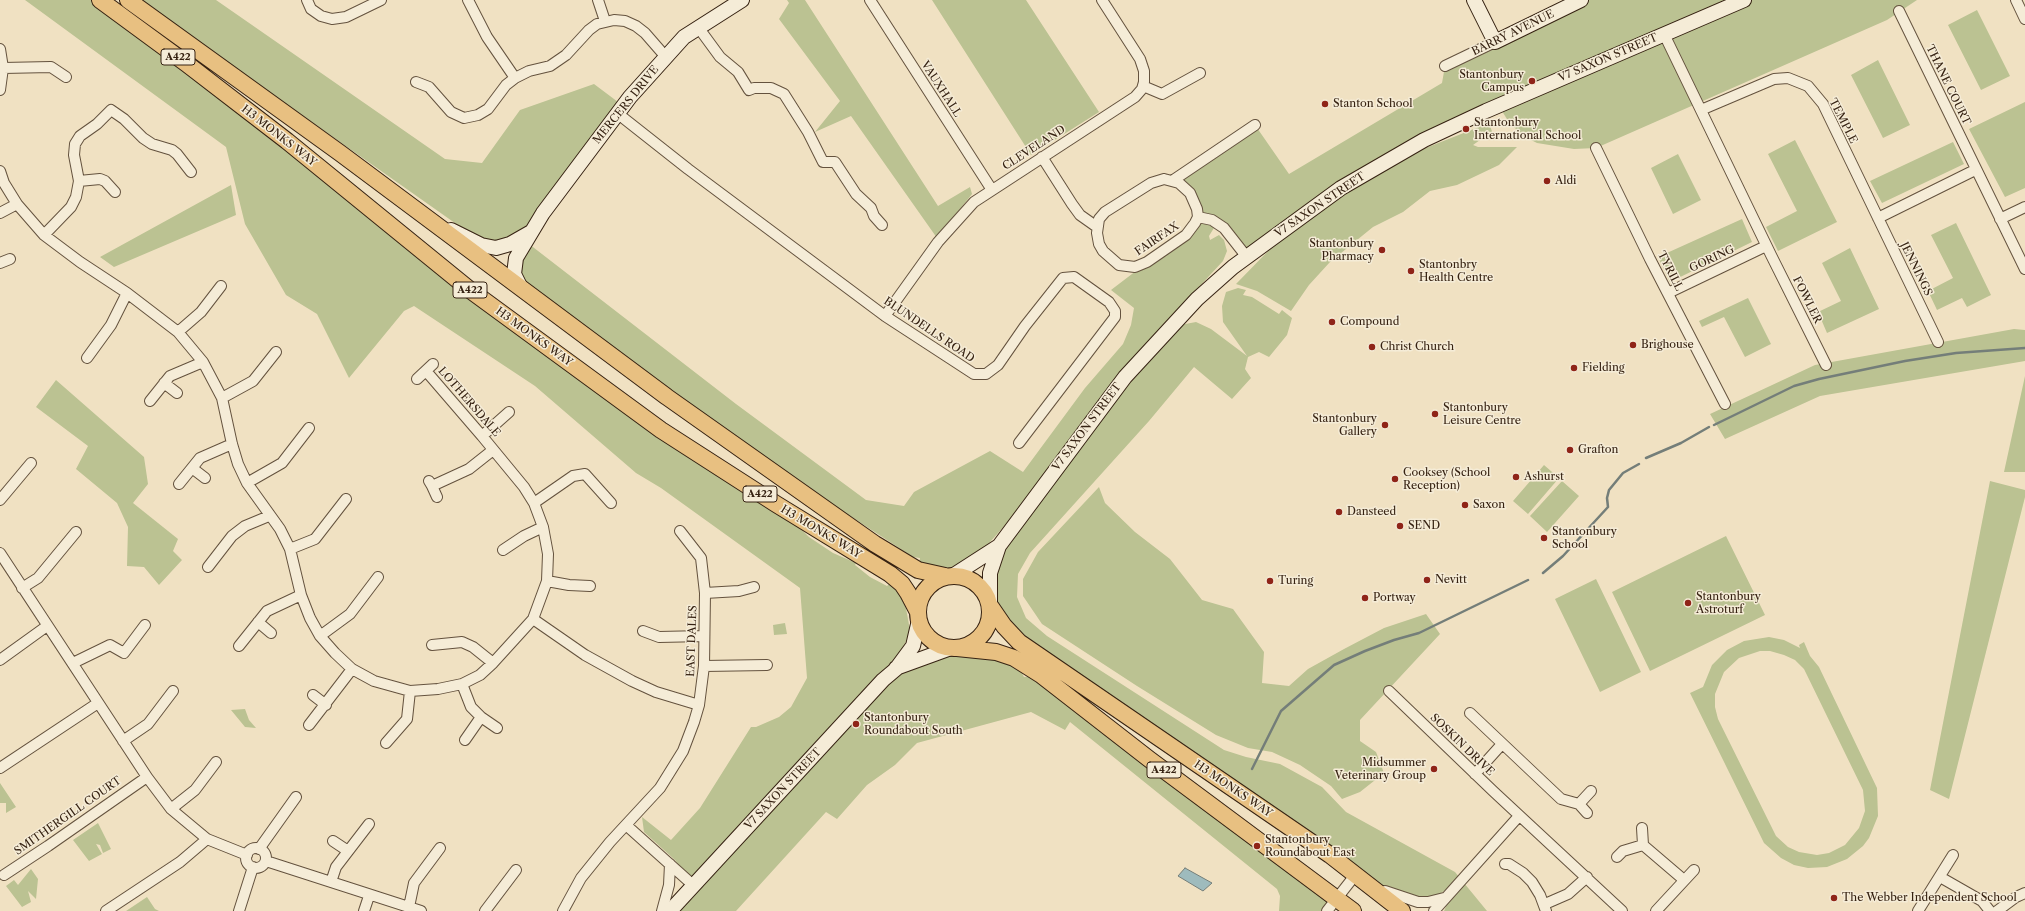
<!DOCTYPE html>
<html>
<head>
<meta charset="utf-8">
<style>
	body { margin:0 }
	canvas { display:block; background:#f0e1c2 }
</style>
</head>
<body>
<canvas width="2025" height="911"></canvas>
<script>
const g = document.querySelector('canvas').getContext('2d');
g.lineJoin = 'round';
function fillPath(path, color) {
  g.fillStyle = color;
  g.fill(path, 'evenodd');
}
function toPath(rows) {
  const path = new Path2D();
  for (const r of rows) {
    if (r.length === 3) {
      path.moveTo(r[0] + r[2], r[1]);
      path.arc(r[0], r[1], r[2], 0, 2 * Math.PI);
      continue;
    }
    path.moveTo(r[0], r[1]);
    for (let i = 2; i < r.length; i += 2) path.lineTo(r[i], r[i + 1]);
  }
  return path;
}
function trace(path, color, width, dash) {
  g.strokeStyle = color;
  g.lineWidth = width;
  g.lineCap = dash ? 'butt' : 'round';
  g.setLineDash(dash || []);
  g.stroke(path);
}
function write(font, color, halo, rows, align = 'center') {
  g.font = font + ' "Libre Caslon Text",serif';
  g.lineWidth = 3;
  g.setLineDash([]);
  g.textBaseline = 'middle';
  g.strokeStyle = halo;
  g.fillStyle = color;
  for (const [text, x, y, turn = 0] of rows) {
    g.save();
    g.translate(x, y);
    g.rotate((+turn || 0) * Math.PI / 180);
    g.textAlign = isNaN(turn) ? turn : align;
    if (halo) g.strokeText(text, 0, 0);
    g.fillText(text, 0, 0);
    g.restore();
  }
}
fillPath(toPath([
	[25,0,100,0,470,290,776,504,809,537,833,553,856,563,855,565,870,577,887,586,890,583,894,586,905,603,910,630,896,668,951,648,1014,658,1024,677,1041,675,1337,899,1327,911,1279,911,1280,896,1277,889,1070,722,1065,730,1031,712,917,743,895,765,867,785,837,819,826,812,736,911,678,911,693,885,675,860,644,832,642,817,671,840,700,808,751,727,756,727,779,717,791,707,807,678,800,588,661,488,636,473,535,386,414,306,404,311,349,378,317,314,286,295,245,224,226,147],
	[128,0,216,0,445,159,482,163,520,110,594,84,618,102,522,232,503,243,479,240,279,99],
	[787,0,805,0,938,206,970,187,972,194,937,238,851,116,815,132,840,101,779,19,789,3],
	[932,0,1026,0,1099,112,1031,155],
	[1581,0,1917,0,1887,20,1596,148,1574,149,1537,143,1527,138,1510,124,1497,103,1424,140,1246,256,1217,223,1209,236,1210,240,1219,235,1224,240,1227,251,1223,261,1120,372,1007,523,982,551,962,564,943,570,919,565,920,558,913,557,844,512,823,503,521,280,520,253,529,244,736,404,866,500,904,506,914,492,990,451,1023,472,1085,388,1123,344,1131,325,1134,308,1111,290,1191,229,1195,201,1172,181,1255,125,1289,174,1442,83,1445,66],
	[1977,10,2010,76,1981,90,1948,25],
	[1878,60,1910,125,1883,138,1851,75],
	[2025,102,2025,188,2005,197,1969,129],
	[1489,123,1495,140,1480,140,1473,145,1478,147,1517,147,1499,165,1457,185,1430,191,1403,212,1373,227,1330,262,1309,285,1291,311,1257,291,1236,284,1274,245,1343,196,1408,155],
	[1795,140,1837,222,1778,251,1766,227,1797,211,1768,154],
	[1953,142,1964,164,1882,203,1870,181],
	[1678,154,1701,200,1673,214,1651,168],
	[231,185,236,215,114,267,100,257],
	[1742,219,1752,242,1670,282,1658,257],
	[1956,223,1991,295,1967,307,1962,298,1937,310,1928,291,1953,278,1931,235],
	[1850,248,1879,309,1827,333,1818,312,1841,301,1822,263],
	[1238,288,1246,290,1243,295,1252,297,1279,314,1282,310,1292,318,1287,335,1269,357,1259,352,1248,357,1245,369,1251,378,1232,399,1194,367,1149,421,1030,553,1018,574,1017,597,1026,618,1047,636,1224,750,1246,757,1280,764,1322,787,1346,812,1455,872,1487,911,1444,911,1449,900,1451,886,1428,902,1397,897,1019,642,991,607,999,546,1129,382,1180,325,1196,322,1211,329,1247,356,1223,322,1222,306,1226,292],
	[1748,298,1771,344,1745,357,1724,317,1702,327,1699,321],
	[2014,329,2025,330,2025,361,1820,396,1725,439,1710,414,1815,365],
	[2025,376,2025,472,2004,472],
	[56,380,144,457,148,484,133,503,178,539,173,551,182,560,159,585,144,567,127,566,128,527,117,503,76,469,88,446,36,407],
	[1544,465,1559,478,1528,514,1513,501],
	[1562,481,1579,496,1547,532,1530,516],
	[1990,481,2025,490,2025,497,1949,799,1930,790],
	[1099,487,1105,503,1135,532,1170,559,1202,600,1233,609,1264,652,1262,683,1289,686,1308,669,1344,649,1384,628,1426,614,1440,634,1360,720,1360,741,1376,752,1384,773,1360,792,1342,799,1331,786,1300,765,1272,752,1248,748,1216,735,1137,686,1042,624,1023,596,1023,579,1038,552],
	[1726,536,1765,615,1650,671,1612,592],
	[1596,579,1641,672,1600,692,1555,599],
	[785,623,787,634,774,635,773,625],
	[1769,637,1784,640,1800,648,1799,645,1804,642,1810,656,1819,667,1877,788,1878,816,1869,838,1863,846,1847,859,1827,867,1808,868,1794,865,1781,858,1764,843,1690,693,1703,687,1712,665,1727,650,1744,641],
	[1760,651,1770,651,1784,655,1795,660,1804,669,1863,790,1865,811,1859,828,1845,845,1829,853,1817,855,1799,852,1788,847,1776,836,1718,719,1715,707,1715,694,1724,672,1739,658],
	[245,709,249,720,256,728,245,727,231,710],
	[0,783,16,807,6,813,6,803,0,803],
	[98,823,111,849,103,853,100,845,96,844,102,854,89,861,73,840],
	[31,869,38,879,36,899,28,891,31,902,22,907,6,886,14,880,18,885],
	[147,897,155,909,159,911,126,911]
]), '#bbc292');
const water = toPath([
	[1185,868,1212,883,1203,891,1178,876,1185,868]
]);
fillPath(water, '#9ebbbd');
trace(water, '#747e79', 1);
trace(toPath([
	[1714,425,1794,386,1819,379,1905,361,1956,353,2025,348],
	[1646,458,1681,443,1709,427],
	[1543,573,1563,556,1608,507,1607,498,1609,490,1623,473,1639,464],
	[1252,769,1281,711,1334,665,1365,651,1394,640,1419,633,1528,580]
]), '#747e79', 2.5);
const street = toPath([
	[307,0,311,9,321,16,332,19,346,17,381,0],
	[468,0,487,37,515,78],
	[598,0,605,21],
	[870,0,992,190],
	[2016,0,2025,19],
	[1899,11,2025,269],
	[698,27,720,57,738,72,749,90,754,88,771,88,784,94,808,132,823,162,835,162,856,194,871,208,874,216,882,225],
	[1664,34,1771,255,1826,365],
	[0,49,3,68,0,90],
	[1445,66,1495,42],
	[3,68,51,67,66,77],
	[416,82,429,87,451,112,464,118,478,115,488,109,506,85,515,78,529,71,550,66,566,55,589,30,597,24,614,20,625,21,636,26,645,33,665,56],
	[1143,86,1162,94,1200,73],
	[1701,110,1774,79,1788,78,1808,86,1823,104,1938,342],
	[617,113,688,169,885,316,974,374,986,374,998,365,1025,326,1063,278,1074,277,1109,302,1115,311,1115,317,1019,443],
	[1596,148,1650,259,1725,404],
	[1042,157,1072,204,1080,215,1097,227],
	[0,171,4,183,17,204],
	[1164,179,1179,183,1190,193,1197,209,1198,217,1195,223,1186,235,1147,262,1135,267,1119,265,1103,251,1099,244,1097,233,1099,219,1105,212,1151,183,1164,179],
	[79,181,100,179,105,181,115,192],
	[1172,181,1255,125],
	[0,213,17,204,44,235,80,262,127,293,178,332,203,362,222,398,232,444,238,464,247,483,280,529,290,549,301,595,310,618,320,636,335,653,352,669,374,681,410,691,438,689,462,684,480,675,493,663,533,619,585,655,632,681,656,692,699,705],
	[1198,217,1212,220,1224,228,1246,256],
	[1878,218,1975,170],
	[2000,219,2025,207],
	[44,235,71,207,76,197,79,181,74,155,75,144,80,136,97,124,111,110,124,119,143,138,152,144,172,150,177,154,191,172],
	[0,263,10,259],
	[1668,293,1766,246],
	[885,316,938,242,974,202,1135,97,1142,89,1144,82,1144,71,1140,59,1102,0],
	[178,332,201,312,221,286],
	[87,358,111,325,127,293],
	[426,371,482,436,524,487,534,503,543,527,548,554,547,581,533,619],
	[417,379,433,364],
	[164,383,177,393],
	[222,398,253,381,276,352],
	[150,401,170,376,203,362],
	[482,436,509,412],
	[192,468,205,478],
	[429,481,432,486,469,469,493,450],
	[247,483,282,463,309,428],
	[179,484,200,458,232,444],
	[432,486,437,497],
	[0,500,31,463],
	[534,503,573,476,585,474,611,503],
	[290,549,315,539,346,499],
	[503,550,524,536,543,527],
	[0,553,147,777,171,809,207,839,247,855],
	[208,567,232,536,245,526,269,516],
	[547,581,569,585,590,586],
	[22,588,38,578,76,532],
	[705,593,739,591,754,587],
	[258,622,271,633],
	[643,631,659,637,704,636],
	[320,636,350,614,378,577],
	[432,645,462,642,473,647,493,663],
	[239,646,267,611,301,595],
	[0,660,47,626],
	[73,663,110,645,124,653,145,625],
	[704,666,767,665],
	[462,684,471,707,481,717,497,728],
	[1389,691,1493,791,1622,911],
	[313,695,326,705],
	[1470,713,1561,799,1579,804,1587,813],
	[309,725,352,669],
	[465,740,481,717],
	[123,741,148,724,173,691],
	[386,743,407,719,410,691],
	[0,768,98,703],
	[1475,774,1502,744],
	[1579,804,1591,791],
	[171,809,195,790,216,762],
	[626,825,693,885],
	[333,841,348,851],
	[1643,845,1684,880],
	[256,858,10],
	[259,849,296,797],
	[1617,857,1623,851,1643,845,1642,828],
	[266,861,421,911],
	[1505,864,1509,864,1523,873,1532,882,1540,895,1546,911],
	[4,875,48,846,147,777],
	[1940,877,1982,901,1990,911],
	[331,882,336,867,369,824],
	[1385,891,1418,902,1428,902,1444,898],
	[1545,904,1568,894,1587,877],
	[409,907,414,883,440,848],
	[106,911,180,862,207,839],
	[239,911,253,867],
	[364,911,369,896],
	[485,911,516,870],
	[563,911,581,878,610,842,660,788,683,751,694,722,699,705,704,666,705,593,701,558,680,531],
	[662,911,669,885,670,864],
	[1327,911,1356,874],
	[1434,911,1519,816],
	[1656,911,1694,870],
	[1918,911,1953,855],
	[1997,911,2016,897,2025,893]
]);
const secondary = toPath([
	[1474,0,1495,42,1581,0],
	[451,230,481,245,496,248,510,244,531,232],
	[521,288,514,274,516,258,543,213,630,97,684,37,742,0],
	[954,575,999,546],
	[990,603,990,573,999,546,1125,377,1197,299,1233,267,1341,188,1424,140,1486,111,1744,0],
	[896,668,951,648],
	[670,911,883,680,896,669,913,646,919,620]
]);
const primary = toPath([
	[100,0,187,64,287,141,470,290,661,430,776,504,890,574,902,584,908,593,918,612],
	[128,0,340,153,667,397,875,544,918,570,945,576],
	[954,612,36],
	[991,607,1004,626,1019,642,1330,855,1402,911],
	[957,648,996,652,1014,658,1041,675,1149,759,1353,911]
]);
trace(street, '#64523e', 12);
trace(secondary, '#362212', 16);
trace(primary, '#362212', 18);
trace(street, '#f5ecd7', 10);
trace(secondary, '#f5ecd7', 14);
trace(primary, '#e8c081', 16);
for (const [x, y, r, color] of [
	[1532,81,4,"#8f2418"],
	[1325,104,4,"#8f2418"],
	[1466,129,4,"#8f2418"],
	[1547,181,4,"#8f2418"],
	[1382,250,4,"#8f2418"],
	[1411,271,4,"#8f2418"],
	[1332,322,4,"#8f2418"],
	[1633,345,4,"#8f2418"],
	[1372,347,4,"#8f2418"],
	[1574,368,4,"#8f2418"],
	[1435,414,4,"#8f2418"],
	[1385,425,4,"#8f2418"],
	[1570,450,4,"#8f2418"],
	[1516,477,4,"#8f2418"],
	[1395,479,4,"#8f2418"],
	[1465,505,4,"#8f2418"],
	[1339,512,4,"#8f2418"],
	[1400,526,4,"#8f2418"],
	[1544,538,4,"#8f2418"],
	[1427,580,4,"#8f2418"],
	[1270,581,4,"#8f2418"],
	[1365,598,4,"#8f2418"],
	[1688,603,4,"#8f2418"],
	[856,724,4,"#8f2418"],
	[1434,769,4,"#8f2418"],
	[1257,846,4,"#8f2418"],
	[1834,898,4,"#8f2418"]
]) {
  const dot = new Path2D();
  dot.arc(x, y, r, 0, 2 * Math.PI);
  g.fillStyle = color;
  g.fill(dot);
  trace(dot, '#f5ecd7', 1.5);
}
for (const [x, y, w] of [
	[178,57,34],
	[470,290,34],
	[760,494,34],
	[1164,770,34]
]) {
  const box = new Path2D();
  box.roundRect(x - w / 2, y - 8, w, 16, 3);
  g.fillStyle = '#f5ecd7';
  g.fill(box);
  trace(box, '#362212', 1);
}
write('bold 10px', '#362212', null, [
	["A422",178,57],
	["A422",470,290],
	["A422",760,494],
	["A422",1164,770]
]);
write('11px', '#362212', '#f5ecd7', [
	["BARRY AVENUE",1513,33,-26],
	["V7 SAXON STREET",1608,58,-23],
	["THANE COURT",1948,85,64],
	["VAUXHALL",941,89,57],
	["MERCERS DRIVE",626,105,-51],
	["TEMPLE",1843,121,63],
	["H3 MONKS WAY",279,136,38],
	["CLEVELAND",1034,148,-33],
	["V7 SAXON STREET",1320,205,-34],
	["FAIRFAX",1157,239,-34],
	["GORING",1712,259,-25],
	["JENNINGS",1916,269,64],
	["TYRILL",1670,271,63],
	["FOWLER",1807,300,63],
	["BLUNDELLS ROAD",929,330,34],
	["H3 MONKS WAY",534,337,36],
	["LOTHERSDALE",469,402,49],
	["V7 SAXON STREET",1087,427,-53],
	["H3 MONKS WAY",821,532,31],
	["EAST DALES",692,641,-88],
	["SOSKIN DRIVE",1462,745,44],
	["V7 SAXON STREET",783,789,-47],
	["H3 MONKS WAY",1233,789,34],
	["SMITHERGILL COURT",68,816,-35]
]);
write('11px', '#362212', '#f5ecd7', [
	["Stantonbury",1524,75,"right"],
	["Campus",1524,88,"right"],
	["Stanton School",1333,104],
	["Stantonbury",1474,123],
	["International School",1474,136],
	["Aldi",1555,181],
	["Stantonbury",1374,244,"right"],
	["Pharmacy",1374,257,"right"],
	["Stantonbry",1419,265],
	["Health Centre",1419,278],
	["Compound",1340,322],
	["Brighouse",1641,345],
	["Christ Church",1380,347],
	["Fielding",1582,368],
	["Stantonbury",1443,408],
	["Leisure Centre",1443,421],
	["Stantonbury",1377,419,"right"],
	["Gallery",1377,432,"right"],
	["Grafton",1578,450],
	["Cooksey (School",1403,473],
	["Reception)",1403,486],
	["Ashurst",1524,477],
	["Saxon",1473,505],
	["Dansteed",1347,512],
	["SEND",1408,526],
	["Stantonbury",1552,532],
	["School",1552,545],
	["Nevitt",1435,580],
	["Turing",1278,581],
	["Stantonbury",1696,597],
	["Astroturf",1696,610],
	["Portway",1373,598],
	["Stantonbury",864,718],
	["Roundabout South",864,731],
	["Midsummer",1426,763,"right"],
	["Veterinary Group",1426,776,"right"],
	["Stantonbury",1265,840],
	["Roundabout East",1265,853],
	["The Webber Independent School",1842,898]
], 'left');
</script>
</body>
</html>
